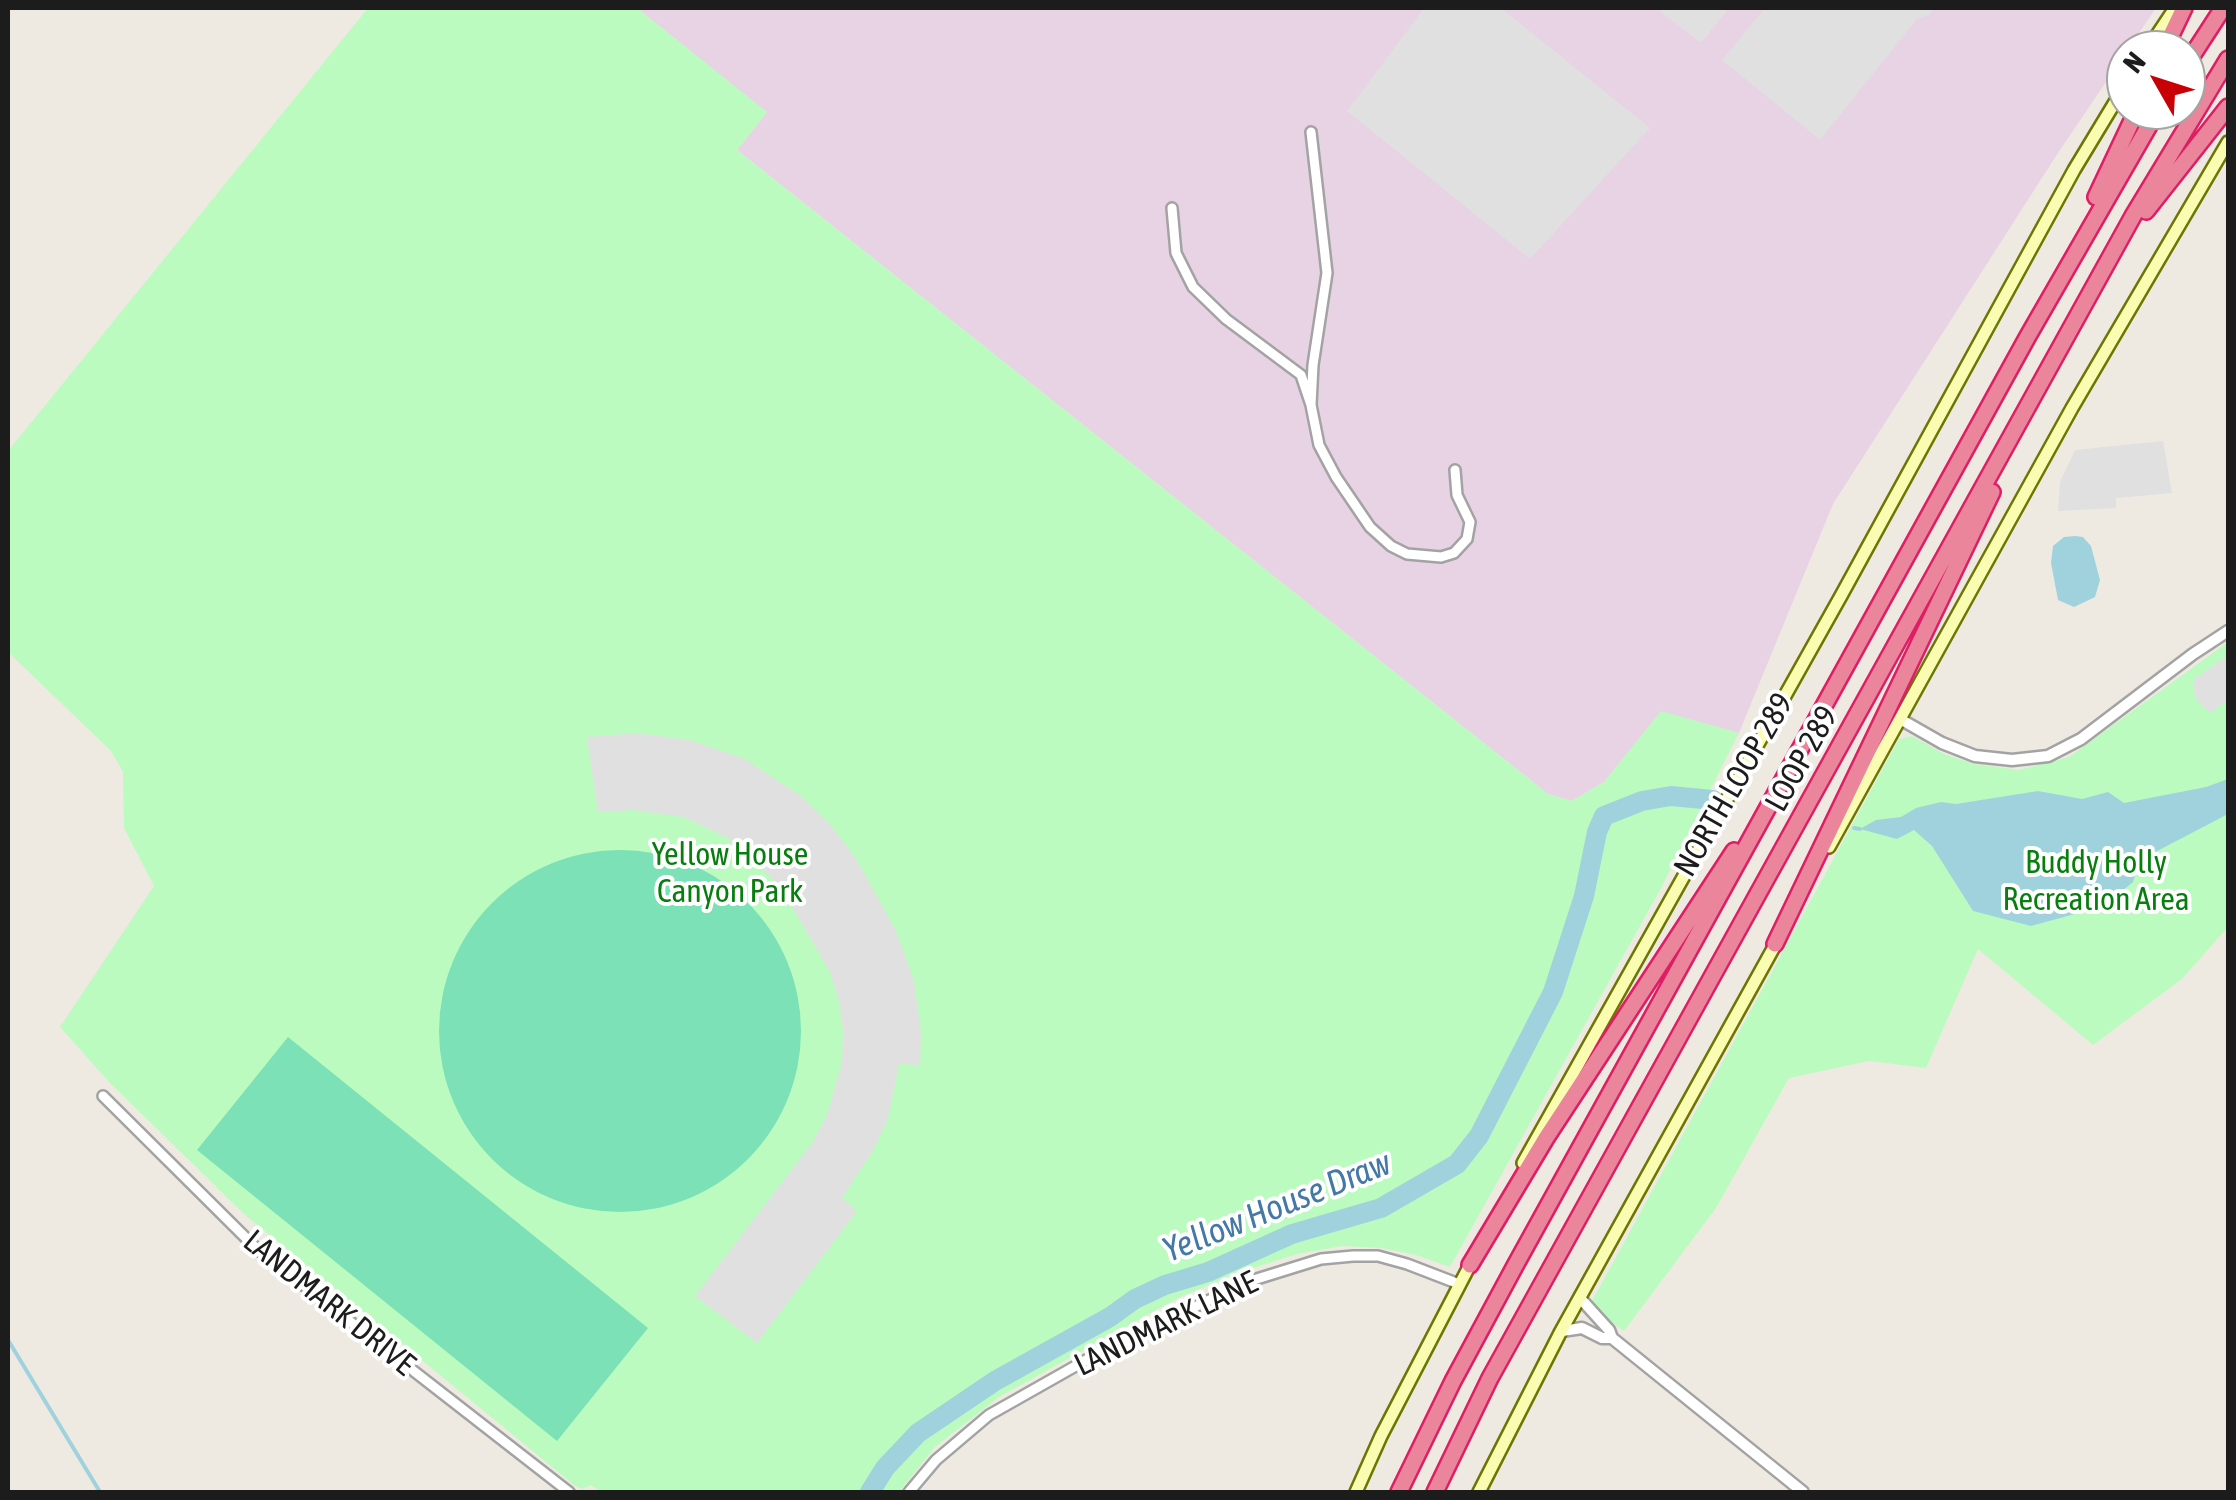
<!DOCTYPE html>
<html>
<head>
<meta charset="utf-8">
<style>
	body { margin:0 }
	#map { position:relative; width:2236px; height:1500px; overflow:hidden; background:#eeeae2; font-family:"Asap Condensed",sans-serif }
	canvas { display:block }
	.frame { position:absolute; inset:0; border:10px solid #1c1c1c; pointer-events:none }
	.north { position:absolute; left:2106px; top:30px; width:100px; height:100px; box-sizing:border-box; background:#fff; border:2px solid #a4a4a4; border-radius:50%; rotate:309deg; font-size:28px; font-weight:700; line-height:40px; text-align:center; color:#1c1c1c }
	.north::after { content:''; display:block; margin:auto; width:35px; height:45px; background:#c90005; clip-path:polygon(50% 0,100% 100%,50% 72%,0 100%) }
</style>
</head>
<body>
<div id="map">
<canvas width="2236" height="1500"></canvas>
<div class="frame"></div>
<div class="north">N</div>
</div>
<script>
const g = document.querySelector('canvas').getContext('2d');
g.lineJoin = 'round';
function fillPath(path, color) {
  g.fillStyle = color;
  g.fill(path, 'evenodd');
}
function toPath(rows) {
  const path = new Path2D();
  for (const r of rows) {
    if (r.length === 3) {
      path.moveTo(r[0] + r[2], r[1]);
      path.arc(r[0], r[1], r[2], 0, 2 * Math.PI);
      continue;
    }
    path.moveTo(r[0], r[1]);
    for (let i = 2; i < r.length; i += 2) path.lineTo(r[i], r[i + 1]);
  }
  return path;
}
function trace(path, color, width, dash) {
  g.strokeStyle = color;
  g.lineWidth = width;
  g.lineCap = dash ? 'butt' : 'round';
  g.setLineDash(dash || []);
  g.stroke(path);
}
function write(font, color, halo, rows, align = 'center') {
  g.font = font + ' "Asap Condensed",sans-serif';
  g.lineWidth = 8;
  g.setLineDash([]);
  g.textBaseline = 'middle';
  g.strokeStyle = halo;
  g.fillStyle = color;
  for (const [text, x, y, turn = 0] of rows) {
    g.save();
    g.translate(x, y);
    g.rotate((+turn || 0) * Math.PI / 180);
    g.textAlign = isNaN(turn) ? turn : align;
    if (halo) g.strokeText(text, 0, 0);
    g.fillText(text, 0, 0);
    g.restore();
  }
}
fillPath(toPath([
	[637,8,2156,8,2056,156,1833,504,1739,733,1661,712,1604,782,1572,801,1548,794,737,150,766,113]
]), '#e8d3e4');
fillPath(toPath([
	[368,8,637,8,767,112,737,150,1548,794,1572,801,1604,782,1661,711,1739,733,1660,890,1450,1267,1416,1255,1381,1248,1343,1246,1297,1254,1241,1272,1180,1297,999,1397,935,1447,899,1492,601,1492,591,1485,582,1489,574,1485,245,1215,109,1082,60,1027,154,886,124,828,123,772,111,751,8,652,8,451],
	[2228,642,2228,927,2182,979,2093,1045,1978,949,1926,1068,1869,1061,1789,1078,1716,1208,1624,1331,1597,1312,1592,1301,1899,739,1912,736,1944,754,1974,764,2019,770,2069,757]
]), '#bcfbbf');
fillPath(toPath([
	[620,1031,181],
	[288,1037,648,1328,557,1441,197,1150]
]), '#7ce1b7');
fillPath(toPath([
	[1424,8,1501,8,1650,128,1530,259,1347,111],
	[1656,8,1729,8,1701,43],
	[1765,8,1935,8,1929,15,1917,19,1820,140,1722,60],
	[2163,441,2172,493,2116,498,2116,508,2058,511,2060,482,2075,450],
	[2228,655,2228,700,2210,713,2195,698,2193,680],
	[636,733,689,740,743,758,801,796,828,822,855,857,896,931,914,981,921,1032,920,1065,899,1064,888,1118,875,1147,842,1198,857,1211,757,1343,695,1296,813,1142,827,1115,842,1062,843,1030,839,1001,830,972,794,910,778,885,746,851,726,837,684,817,632,810,598,812,587,737]
]), '#e0e0e0');
fillPath(toPath([
	[2075,536,2083,537,2091,546,2100,580,2095,597,2074,607,2058,600,2051,563,2053,546,2064,537],
	[2228,779,2228,814,2140,860,2133,882,2104,906,2031,926,1973,911,1932,846,1914,830,1897,839,1860,829,1876,820,1901,817,1916,808,1941,802,1956,804,2038,791,2082,799,2108,792,2124,803,2206,787]
]), '#a0d2de');
trace(toPath([
	[1854,828,1860,829],
	[8,1340,100,1492]
]), '#a0d2de', 4);
trace(toPath([
	[870,1492,885,1468,918,1433,995,1381,1110,1317,1135,1299,1165,1285,1208,1272,1292,1234,1381,1208,1457,1164,1479,1136,1553,992,1584,896,1597,832,1604,816,1642,801,1671,796,1713,800]
]), '#a0d2de', 20);
const minor = toPath([
	[1172,208,1176,253,1193,287,1226,319,1301,375,1311,405,1313,365,1327,273,1311,132],
	[1311,405,1319,445,1336,477,1370,527,1391,546,1407,554,1441,557,1454,553,1467,539,1470,522,1457,495,1455,470],
	[103,1096,257,1249,569,1492],
	[909,1492,936,1460,989,1415,1095,1355,1247,1282,1321,1259,1353,1256,1378,1256,1407,1264,1459,1284]
]);
const tertiary = toPath([
	[1900,719,1942,743,1975,756,2012,760,2048,756,2081,739,2193,654,2228,631],
	[1580,1298,1609,1330,1612,1338,1803,1492],
	[1562,1331,1582,1328,1602,1338,1612,1338]
]);
const secondary = toPath([
	[2147,50,2175,8],
	[1829,847,2072,408,2228,142],
	[1523,1163,1842,594,2074,170,2126,84],
	[1356,1492,1381,1436,1473,1259],
	[1479,1492,1560,1333,1779,938]
]);
const motorway = toPath([
	[2164,50,2184,8],
	[2186,65,2223,8],
	[2096,197,2137,110],
	[2146,211,2228,107],
	[1775,944,1992,492],
	[1470,1265,1546,1138,1734,851],
	[1399,1492,1453,1381,1516,1264,2028,336,2158,110],
	[1435,1492,1490,1378,2133,216,2228,59]
]);
trace(minor, '#a3a3a3', 14);
trace(tertiary, '#a3a3a3', 15);
trace(secondary, '#6d7600', 16);
trace(motorway, '#de1d64', 20);
trace(minor, '#fff', 9);
trace(tertiary, '#fff', 10);
trace(secondary, '#fafcb2', 11);
trace(motorway, '#ea859b', 15);
write('32px', '#1c1c1c', '#fff', [
	["LOOP 289",1802,759,-61],
	["NORTH LOOP 289",1734,785,-60],
	["LANDMARK DRIVE",329,1303,39],
	["LANDMARK LANE",1166,1324,-26]
]);
write('32px', '#077e0e', '#fff', [
	["Yellow House",730,855],
	["Canyon Park",730,892],
	["Buddy Holly",2096,863],
	["Recreation Area",2096,900]
]);
write('italic 35px', '#4378a7', '#fff', [
	["Yellow House Draw",1277,1207,-22]
]);
</script>
</body>
</html>
